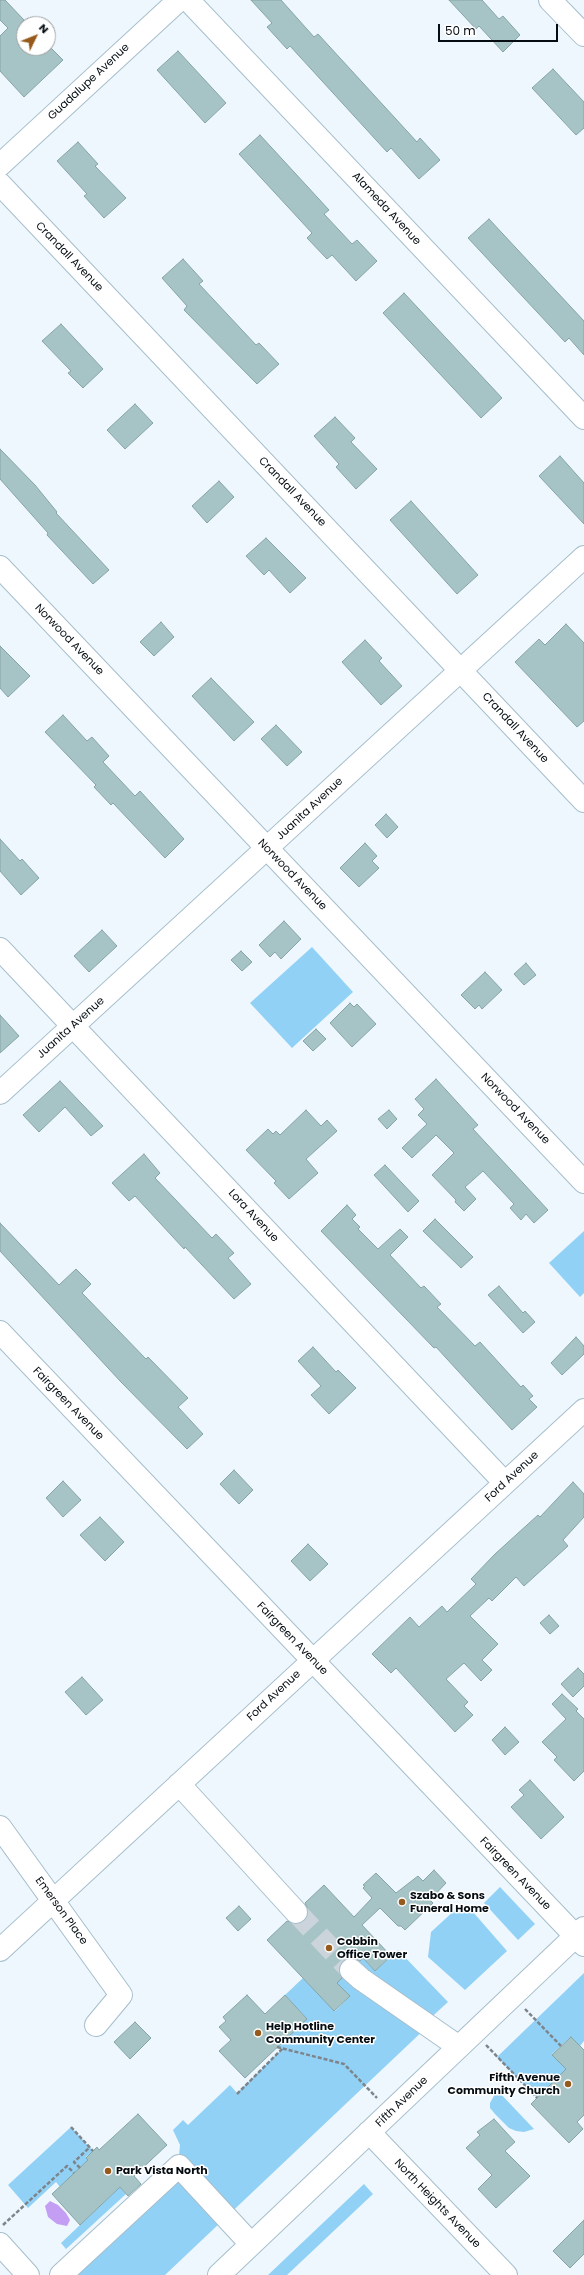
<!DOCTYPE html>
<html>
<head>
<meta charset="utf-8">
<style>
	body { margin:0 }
	#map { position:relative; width:584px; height:2275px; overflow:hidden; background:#eef7fe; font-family:Poppins,sans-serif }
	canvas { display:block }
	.north { position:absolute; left:16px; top:16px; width:40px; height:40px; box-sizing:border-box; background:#fff; border:1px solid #9b9ea0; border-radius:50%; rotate:47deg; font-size:11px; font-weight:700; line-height:16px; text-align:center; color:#060d12 }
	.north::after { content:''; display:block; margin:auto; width:14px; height:18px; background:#975a1d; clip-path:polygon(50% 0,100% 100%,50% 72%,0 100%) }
	.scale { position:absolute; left:438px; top:24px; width:120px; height:18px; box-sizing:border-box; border:2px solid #060d12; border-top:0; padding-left:5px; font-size:12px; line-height:14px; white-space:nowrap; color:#060d12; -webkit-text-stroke:3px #fff; paint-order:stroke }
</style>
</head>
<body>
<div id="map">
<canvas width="584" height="2275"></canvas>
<div class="north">N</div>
<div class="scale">50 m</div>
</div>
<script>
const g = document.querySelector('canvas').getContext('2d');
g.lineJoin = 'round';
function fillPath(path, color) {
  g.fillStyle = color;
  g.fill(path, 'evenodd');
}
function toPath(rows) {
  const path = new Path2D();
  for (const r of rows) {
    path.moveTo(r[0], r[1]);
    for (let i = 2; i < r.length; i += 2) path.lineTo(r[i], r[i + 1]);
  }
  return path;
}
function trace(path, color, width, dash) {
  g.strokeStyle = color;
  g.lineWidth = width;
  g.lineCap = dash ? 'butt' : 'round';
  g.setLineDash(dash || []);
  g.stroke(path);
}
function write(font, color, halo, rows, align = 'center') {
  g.font = font + ' Poppins,sans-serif';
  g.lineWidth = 3;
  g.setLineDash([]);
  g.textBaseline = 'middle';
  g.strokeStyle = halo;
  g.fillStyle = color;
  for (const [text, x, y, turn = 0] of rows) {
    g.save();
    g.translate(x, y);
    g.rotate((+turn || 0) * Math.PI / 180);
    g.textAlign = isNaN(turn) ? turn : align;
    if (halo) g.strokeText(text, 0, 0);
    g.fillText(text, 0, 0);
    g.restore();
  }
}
fillPath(toPath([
	[312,947,353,992,292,1048,250,1003],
	[584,1231,584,1293,580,1297,549,1263],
	[500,1887,535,1924,518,1940,484,1903],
	[461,1908,473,1912,507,1951,465,1990,428,1957,431,1932,455,1910],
	[398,1950,448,2002,425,2023,428,2026,165,2275,61,2275,178,2166,180,2145,173,2130,183,2120,188,2125,230,2085,237,2093,282,2049,277,2047,307,2019,285,1995,303,1978,335,2011,350,1996,337,1983,363,1958,375,1971],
	[584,1973,584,2041,580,2046,571,2037,552,2054,566,2069,537,2098,497,2057],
	[497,2090,534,2129,524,2132,516,2131,509,2128,495,2114,490,2108,490,2103],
	[71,2127,93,2151,86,2157,88,2160,60,2187,56,2182,28,2208,8,2185],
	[364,2184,373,2194,287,2275,268,2275],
	[120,2187,126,2194,66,2249,61,2243]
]), '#92d1f6');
fillPath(toPath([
	[50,2201,58,2205,66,2213,70,2220,67,2226,57,2224,48,2217,45,2206]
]), '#c39ef2');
const building = toPath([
	[0,0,5,0,24,20,24,48,51,48,63,60,24,97,0,71,0,36,8,28,0,20,0,0],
	[251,0,281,0,314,37,318,34,417,142,420,138,440,160,419,179,391,148,387,152,290,46,287,49,267,27,272,23,251,0],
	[449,0,482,0,499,19,503,16,520,35,503,52,479,26,476,29,449,0],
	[178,51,226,103,205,123,157,70,178,51],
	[553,69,584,102,584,128,576,135,532,88,553,69],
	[260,135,329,210,324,214,352,244,357,240,377,261,356,281,332,255,327,259,307,238,312,233,239,154,260,135],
	[78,142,98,164,95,166,126,198,104,218,84,196,87,194,57,161,78,142],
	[489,219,584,321,584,355,569,338,565,342,468,238,489,219],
	[183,259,203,281,199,284,256,345,259,343,279,364,257,384,184,310,187,306,162,278,183,259],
	[404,293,502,398,481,418,383,313,404,293],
	[61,324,103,369,83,388,68,373,71,371,42,341,61,324],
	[135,404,153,423,125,449,107,430,135,404],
	[335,417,355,438,351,442,377,469,356,489,336,467,339,464,314,436,335,417],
	[0,449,35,485,57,512,56,513,109,570,93,584,47,535,48,533,0,479,0,449],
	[560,456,584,483,584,524,539,476,560,456],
	[219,481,234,497,207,523,192,506,219,481],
	[411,501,478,575,457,594,390,520,411,501],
	[266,538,306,578,290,593,269,570,264,575,246,556,266,538],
	[161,622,174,637,154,656,140,642,161,622],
	[566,624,584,643,584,721,577,727,515,662,539,639,545,645,566,624],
	[365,640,382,658,379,661,402,686,381,705,342,662,365,640],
	[0,646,30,676,8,697,0,688,0,646],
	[211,678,254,722,234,741,192,696,211,678],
	[63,715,87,741,92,737,109,756,103,762,135,796,140,791,184,839,165,858,113,803,111,805,94,787,96,785,45,732,63,715],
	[276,725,302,752,287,766,261,739,276,725],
	[386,814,398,827,387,838,375,825,386,814],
	[0,839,20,861,22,859,39,878,21,895,0,871,0,839],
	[365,843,377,856,372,861,379,868,359,887,340,868,365,843],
	[284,921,301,939,281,959,275,952,270,957,259,945,284,921],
	[102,930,117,946,89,972,74,956,102,930],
	[241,951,252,962,242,971,231,960,241,951],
	[526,963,536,975,524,985,514,974,526,963],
	[485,972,502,990,482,1009,479,1005,475,1009,461,995,485,972],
	[350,1003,354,1007,357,1004,376,1024,352,1047,330,1023,350,1003],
	[0,1015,19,1036,0,1053,0,1015],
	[316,1029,326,1039,313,1051,303,1041,316,1029],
	[436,1079,478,1125,473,1129,548,1210,534,1223,526,1214,521,1220,510,1208,514,1204,483,1171,465,1187,476,1199,464,1211,455,1202,456,1200,432,1175,454,1153,436,1135,412,1158,402,1148,427,1124,418,1115,424,1109,415,1099,436,1079],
	[60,1081,103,1126,91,1136,65,1107,39,1132,23,1115,60,1081],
	[306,1110,321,1126,327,1120,337,1131,306,1159,318,1173,289,1199,274,1183,276,1181,246,1150,268,1129,273,1134,276,1131,280,1135,306,1110],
	[389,1110,397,1119,387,1129,378,1119,389,1110],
	[144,1154,160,1173,155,1178,212,1238,216,1234,234,1253,228,1258,251,1284,234,1299,185,1247,184,1249,135,1196,129,1201,112,1183,144,1154],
	[385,1165,419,1201,408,1212,374,1175,385,1165],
	[347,1205,356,1215,352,1219,360,1227,358,1229,378,1249,400,1229,408,1237,390,1255,421,1288,424,1286,441,1304,437,1307,475,1346,480,1342,521,1387,523,1385,533,1396,529,1399,537,1407,512,1430,436,1347,434,1348,321,1231,347,1205],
	[435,1219,473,1257,461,1268,423,1231,435,1219],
	[0,1223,59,1285,76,1269,91,1284,82,1293,146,1359,148,1357,188,1398,178,1407,203,1434,187,1449,121,1382,0,1251,0,1223],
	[499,1286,523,1313,525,1311,535,1322,523,1333,488,1295,499,1286],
	[576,1337,584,1346,584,1354,562,1375,551,1363,576,1337],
	[313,1347,336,1372,338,1370,356,1388,329,1414,311,1395,321,1386,298,1361,313,1347],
	[234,1470,253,1490,239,1504,220,1484,234,1470],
	[63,1481,81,1500,63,1517,46,1498,63,1481],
	[573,1482,584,1494,584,1517,563,1540,568,1546,524,1586,516,1577,492,1601,489,1598,470,1616,498,1644,482,1660,492,1670,481,1681,464,1663,446,1679,468,1702,464,1706,473,1715,455,1732,396,1668,391,1673,372,1654,410,1617,419,1627,442,1606,447,1612,476,1584,471,1579,495,1554,538,1515,540,1517,573,1482],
	[100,1517,124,1542,105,1561,80,1535,100,1517],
	[308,1544,328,1564,310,1581,291,1561,308,1544],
	[549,1615,559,1626,550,1634,540,1623,549,1615],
	[578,1668,584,1674,584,1686,573,1697,561,1684,578,1668],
	[82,1677,103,1700,86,1715,65,1692,82,1677],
	[562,1694,578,1709,576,1711,584,1719,584,1771,574,1781,554,1760,557,1757,542,1742,566,1719,552,1704,562,1694],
	[505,1727,519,1742,505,1755,492,1740,505,1727],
	[530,1780,564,1817,541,1839,511,1807,524,1795,519,1790,530,1780],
	[434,1870,446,1883,430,1900,433,1903,405,1930,401,1926,398,1926,380,1908,362,1925,391,1956,375,1971,363,1958,360,1961,354,1958,348,1958,342,1961,339,1968,342,1978,337,1983,350,1996,334,2011,267,1940,287,1921,298,1924,305,1921,308,1910,305,1903,324,1885,354,1917,372,1898,363,1888,365,1886,363,1885,376,1873,396,1893,418,1876,423,1881,434,1870],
	[239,1906,251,1919,238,1931,226,1918,239,1906],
	[247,1995,265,2014,285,1995,307,2019,245,2078,219,2051,231,2040,219,2027,226,2021,223,2017,247,1995],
	[135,2022,151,2038,130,2059,114,2042,135,2022],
	[571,2037,584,2050,584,2115,577,2122,583,2129,569,2143,531,2104,566,2069,552,2055,571,2037],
	[138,2114,167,2145,134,2176,141,2184,128,2196,120,2187,80,2225,52,2194,88,2160,86,2158,97,2147,99,2150,138,2114],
	[494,2119,515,2142,505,2151,530,2176,496,2208,478,2189,492,2175,466,2148,480,2135,477,2132,494,2119],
	[584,2220,584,2254,570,2268,553,2251,584,2220]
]);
fillPath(building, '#a6c4c6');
trace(building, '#86a4a6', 1);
trace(toPath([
	[296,1912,351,1970]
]), '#cbd4db', 22, [22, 11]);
const minor = toPath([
	[188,0,584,418],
	[550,0,584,35],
	[0,165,179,0],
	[0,184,584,801],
	[0,567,584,1182],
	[0,949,505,1483],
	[0,1093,584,557],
	[0,1332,584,1945],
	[179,1784,296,1912],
	[0,1827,121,1995,96,2025],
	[0,1950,584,1410],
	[351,1970,361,1979,459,2047],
	[369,2132,506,2275],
	[0,2244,28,2275],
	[61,2275,179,2166,251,2244],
	[219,2275,584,1928]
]);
trace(minor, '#a6becc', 24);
trace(toPath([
	[525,2009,561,2046],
	[486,2045,537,2098],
	[277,2047,344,2064,377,2098],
	[237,2094,282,2049],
	[71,2127,93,2151],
	[80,2168,74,2162,90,2147],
	[3,2225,67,2166,74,2173]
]), '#7d858b', 2.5, [4, 2]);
trace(minor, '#fff', 22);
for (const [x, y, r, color] of [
	[402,1902,4,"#975a1d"],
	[329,1948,4,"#975a1d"],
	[258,2033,4,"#975a1d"],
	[568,2084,4,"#975a1d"],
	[108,2171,4,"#975a1d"]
]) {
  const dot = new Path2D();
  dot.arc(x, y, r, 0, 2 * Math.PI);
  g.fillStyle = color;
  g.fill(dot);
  trace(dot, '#fff', 1.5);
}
write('11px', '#060d12', '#fff', [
	["Guadalupe Avenue",89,82,-43],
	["Alameda Avenue",386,209,47],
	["Crandall Avenue",69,257,46],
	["Crandall Avenue",292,492,46],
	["Norwood Avenue",69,640,46],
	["Crandall Avenue",515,728,47],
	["Juanita Avenue",310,809,-43],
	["Norwood Avenue",292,875,46],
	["Juanita Avenue",71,1028,-42],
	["Norwood Avenue",515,1109,46],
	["Lora Avenue",253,1216,47],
	["Fairgreen Avenue",68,1404,46],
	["Ford Avenue",512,1477,-43],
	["Fairgreen Avenue",292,1639,46],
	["Ford Avenue",274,1696,-43],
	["Fairgreen Avenue",515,1874,46],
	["Emerson Place",61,1911,54],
	["Fifth Avenue",402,2102,-44],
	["North Heights Avenue",437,2204,46]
]);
write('bold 11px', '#060d12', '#fff', [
	["Szabo & Sons",410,1896],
	["Funeral Home",410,1909],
	["Cobbin",337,1942],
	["Office Tower",337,1955],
	["Help Hotline",266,2027],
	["Community Center",266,2040],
	["Fifth Avenue",560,2078,"right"],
	["Community Church",560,2091,"right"],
	["Park Vista North",116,2171]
], 'left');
</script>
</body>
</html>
